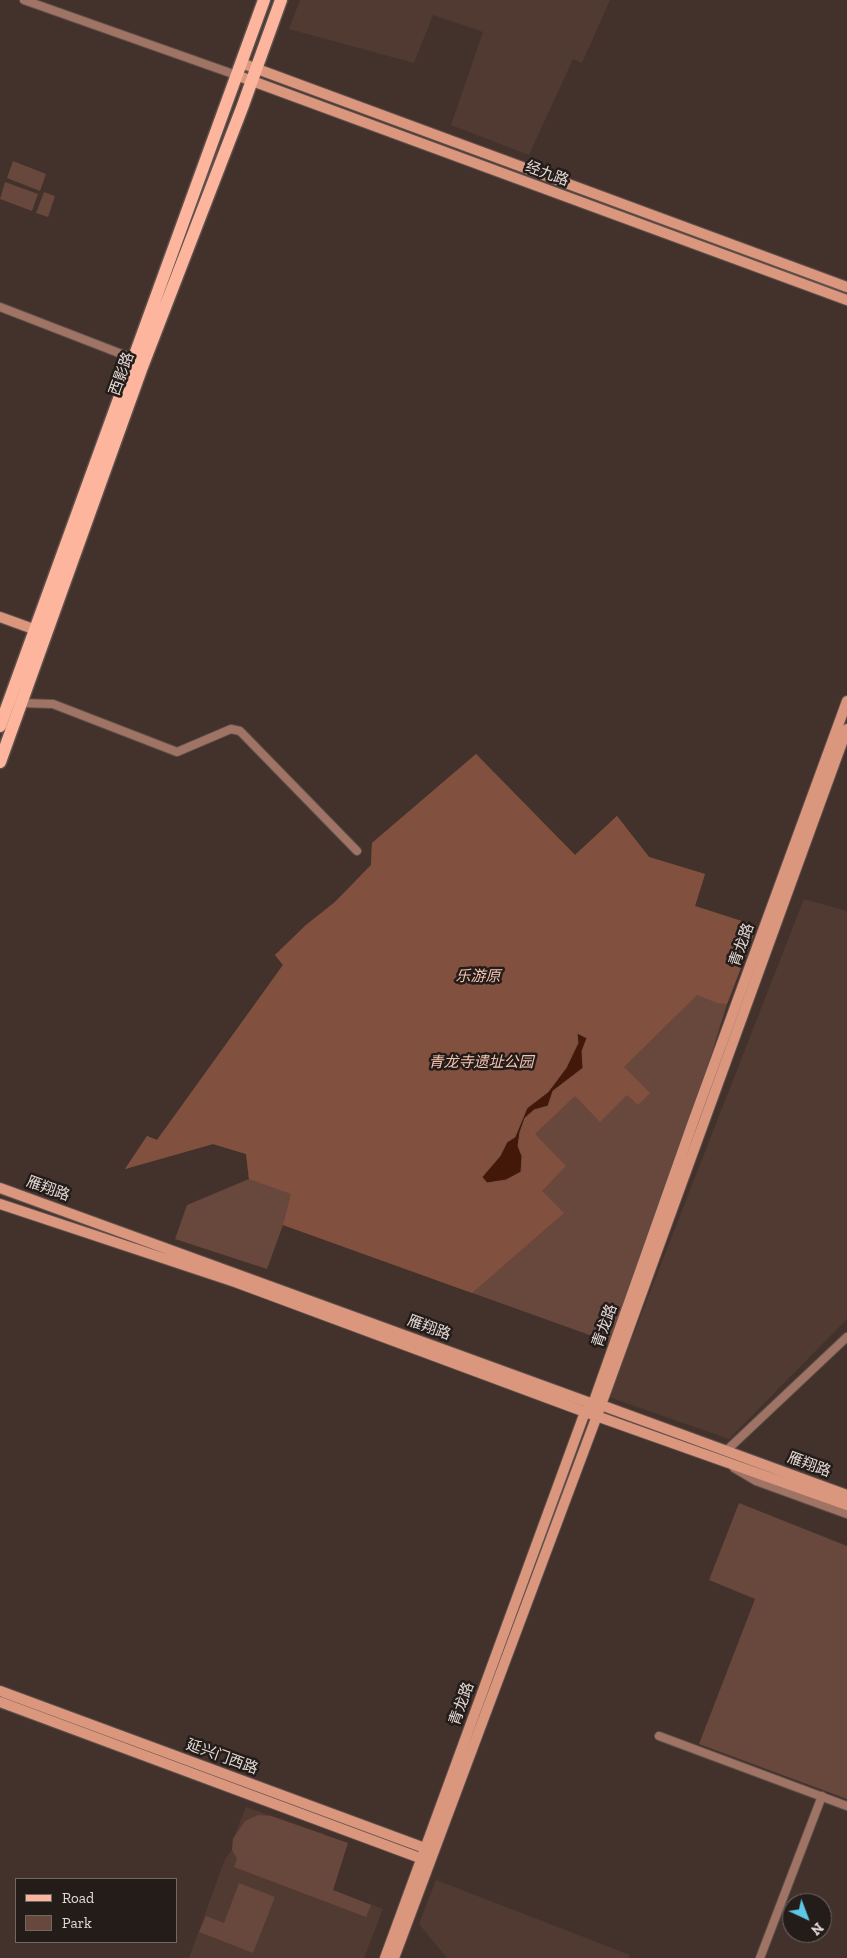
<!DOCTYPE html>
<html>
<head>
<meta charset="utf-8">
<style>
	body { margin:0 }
	#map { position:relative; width:847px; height:1958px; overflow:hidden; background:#43322c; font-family:"Zilla Slab",serif }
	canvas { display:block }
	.legend { position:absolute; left:15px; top:1878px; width:162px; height:65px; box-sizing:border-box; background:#241c19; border:1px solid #716865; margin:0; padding:6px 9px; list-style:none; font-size:15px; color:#e4d9d6 }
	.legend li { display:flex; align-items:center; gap:10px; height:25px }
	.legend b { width:25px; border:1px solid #716865 }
	.north { position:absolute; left:782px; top:1893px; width:50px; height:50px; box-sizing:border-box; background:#241c19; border:1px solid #716865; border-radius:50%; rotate:137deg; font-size:14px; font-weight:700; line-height:20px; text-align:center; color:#e4d9d6 }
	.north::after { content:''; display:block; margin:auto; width:18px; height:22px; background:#5bc8e7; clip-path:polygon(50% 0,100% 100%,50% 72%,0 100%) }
</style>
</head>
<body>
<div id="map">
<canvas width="847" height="1958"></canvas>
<ul class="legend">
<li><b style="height:6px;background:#fdb59d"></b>Road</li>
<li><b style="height:14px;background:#68473c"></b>Park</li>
</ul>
<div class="north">N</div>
</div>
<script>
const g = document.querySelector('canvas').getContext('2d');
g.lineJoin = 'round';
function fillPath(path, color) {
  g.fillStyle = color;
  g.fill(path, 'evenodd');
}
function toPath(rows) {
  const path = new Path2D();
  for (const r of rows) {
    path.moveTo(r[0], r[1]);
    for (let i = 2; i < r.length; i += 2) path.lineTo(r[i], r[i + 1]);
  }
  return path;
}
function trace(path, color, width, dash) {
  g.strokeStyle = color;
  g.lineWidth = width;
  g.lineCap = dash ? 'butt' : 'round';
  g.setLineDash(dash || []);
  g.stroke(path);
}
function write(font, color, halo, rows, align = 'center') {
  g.font = font + ' "Zilla Slab","Noto Sans SC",serif';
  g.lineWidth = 5;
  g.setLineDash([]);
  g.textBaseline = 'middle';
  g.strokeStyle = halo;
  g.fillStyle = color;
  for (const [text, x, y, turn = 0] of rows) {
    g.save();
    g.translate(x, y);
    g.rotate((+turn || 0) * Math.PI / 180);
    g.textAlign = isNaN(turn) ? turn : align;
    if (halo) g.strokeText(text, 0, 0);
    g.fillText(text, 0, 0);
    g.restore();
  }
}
fillPath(toPath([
	[300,0,610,0,582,63,573,59,529,155,451,125,483,32,433,15,414,63,289,29],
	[804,899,847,911,847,1319,729,1439,609,1397],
	[246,1807,324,1834,331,1840,341,1865,333,1890,383,1909,364,1958,189,1958,225,1859,232,1850,233,1839],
	[436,1880,630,1955,628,1958,447,1958,419,1924]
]), '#513a32');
fillPath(toPath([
	[13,161,46,174,40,191,7,178],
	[5,182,38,194,32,211,0,199],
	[44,192,55,196,48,217,36,213],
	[476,754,575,855,617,816,649,857,705,874,695,906,757,926,727,1004,682,1149,609,1342,283,1225,267,1269,175,1239,187,1205,249,1179,246,1154,213,1144,125,1169,147,1136,157,1140,283,965,275,955,306,925,335,902,371,865,372,843],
	[739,1503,847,1546,847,1799,699,1744,755,1599,709,1580],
	[258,1815,271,1816,348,1843,333,1890,371,1905,366,1917,234,1867,237,1859,232,1850,233,1839,245,1821],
	[239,1883,275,1897,253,1953,199,1932,206,1916,224,1923]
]), '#68473c');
fillPath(toPath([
	[476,754,575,855,617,816,649,857,705,874,695,906,757,926,727,1004,717,1003,697,995,624,1067,650,1093,638,1105,627,1095,600,1122,575,1096,535,1134,566,1166,542,1191,564,1213,472,1293,283,1225,291,1194,249,1179,246,1154,213,1144,125,1169,147,1136,157,1140,283,965,275,955,306,925,335,902,371,865,372,843]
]), '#81503f');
const water = toPath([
	[577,1033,587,1038,582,1051,583,1068,553,1091,548,1106,534,1110,525,1118,520,1132,518,1146,522,1156,521,1172,506,1180,487,1183,482,1177,500,1156,507,1142,515,1137,527,1108,548,1092,566,1068,578,1043,577,1033]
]);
fillPath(water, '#441808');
trace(water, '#745246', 1);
const street = toPath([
	[24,0,236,75],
	[0,307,137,360],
	[21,703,53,704,177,752,231,729,240,731,357,851],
	[726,1451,847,1337],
	[734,1468,756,1481,847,1514],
	[659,1736,847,1806],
	[760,1958,822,1796]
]);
const secondary = toPath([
	[241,63,847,287],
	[236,75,847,300],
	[0,617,36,630],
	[0,1188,593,1404,601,1405,847,1495],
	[0,1204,235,1282,585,1412,847,1505],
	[0,1691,430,1850],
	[0,1702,428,1861],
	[385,1958,585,1412,593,1404,693,1122,847,701],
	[394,1958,601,1405,847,729]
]);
const primary = toPath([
	[0,726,264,0],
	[0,762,142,367,242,108,281,0]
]);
trace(street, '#60504b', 10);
trace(secondary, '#60504b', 12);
trace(primary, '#60504b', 15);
trace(street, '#a07465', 8);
trace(secondary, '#db967e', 10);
trace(primary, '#fdb59d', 12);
write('15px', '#e4d9d6', '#241c19', [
	["经九路",547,174,20],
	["西影路",122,374,-70],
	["青龙路",742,945,-70],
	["雁翔路",48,1189,20],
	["青龙路",605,1326,-70],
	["雁翔路",429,1328,20],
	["雁翔路",809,1465,20],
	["青龙路",462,1704,-70],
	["延兴门西路",222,1757,20]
]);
write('italic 15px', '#f6c4b3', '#241c19', [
	["乐游原",478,977],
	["青龙寺遗址公园",481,1063]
]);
</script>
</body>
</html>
